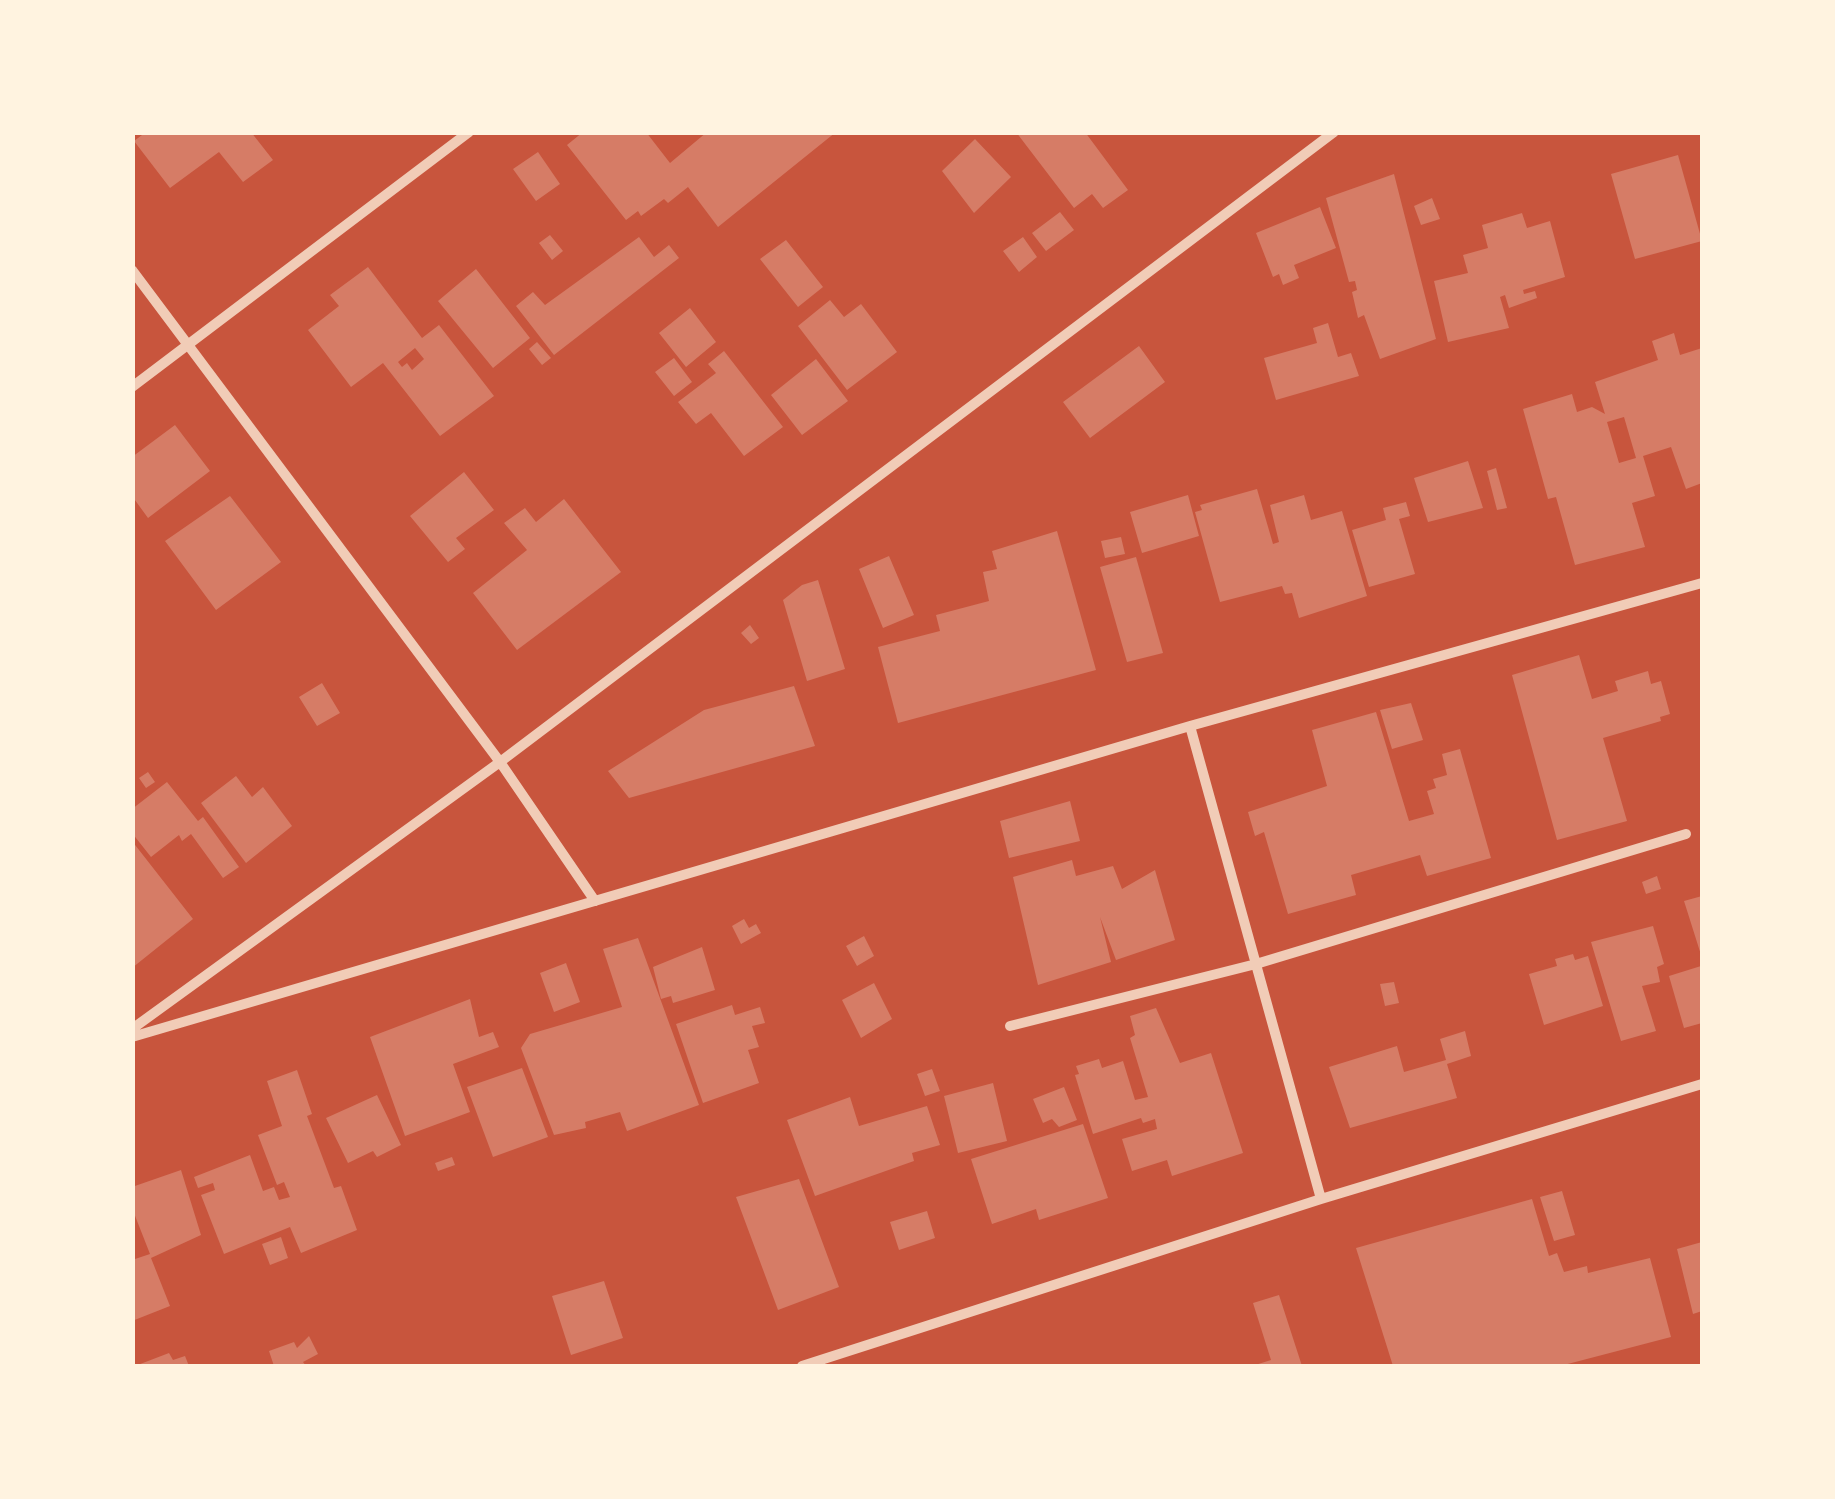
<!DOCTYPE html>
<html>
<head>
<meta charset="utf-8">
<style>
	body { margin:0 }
	#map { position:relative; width:1835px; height:1499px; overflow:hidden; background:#c8553d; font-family:"Archivo Narrow",sans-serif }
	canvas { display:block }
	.frame { position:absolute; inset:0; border:135px solid #fff3e0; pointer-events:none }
</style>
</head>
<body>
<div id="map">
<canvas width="1835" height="1499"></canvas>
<div class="frame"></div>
</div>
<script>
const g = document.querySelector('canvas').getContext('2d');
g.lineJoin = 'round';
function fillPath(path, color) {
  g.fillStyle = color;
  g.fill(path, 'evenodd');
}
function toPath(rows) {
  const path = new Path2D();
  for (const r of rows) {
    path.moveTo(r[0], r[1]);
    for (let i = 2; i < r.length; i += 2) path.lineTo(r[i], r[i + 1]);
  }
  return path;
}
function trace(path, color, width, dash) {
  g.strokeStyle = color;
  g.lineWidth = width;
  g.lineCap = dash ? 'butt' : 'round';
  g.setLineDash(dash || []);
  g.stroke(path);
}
fillPath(toPath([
	[146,132,251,132,273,160,243,182,219,152,170,188,134,141],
	[583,132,646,132,670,163,707,132,836,132,718,227,688,187,668,203,664,199,641,216,638,211,626,220,567,145],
	[1016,132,1085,132,1128,190,1103,208,1092,194,1074,208],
	[975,139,1011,177,974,213,942,171],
	[538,152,560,184,536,201,513,169],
	[1678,155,1702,241,1635,259,1611,174],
	[1394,174,1436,339,1380,359,1364,315,1358,318,1352,292,1357,290,1355,281,1349,282,1326,198],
	[1432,198,1440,219,1421,225,1414,206],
	[1320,207,1336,248,1294,265,1299,278,1283,285,1279,274,1273,277,1256,233],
	[1060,212,1074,230,1046,251,1032,233],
	[1522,213,1527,228,1550,221,1565,277,1523,290,1524,294,1535,291,1537,298,1509,308,1505,295,1500,297,1509,328,1448,342,1434,281,1468,273,1463,255,1488,248,1482,225],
	[550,235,563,251,552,260,539,243],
	[639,237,654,257,669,245,679,258,554,355,516,306,533,292,545,305],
	[1023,237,1037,257,1019,272,1003,251],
	[786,240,823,287,798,307,760,259],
	[368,267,422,338,439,325,494,396,440,436,383,363,351,387,308,330,339,306,330,295],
	[415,348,424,359,412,370,407,363,402,367,398,362],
	[476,269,530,338,493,368,438,301],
	[830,300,844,317,861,304,897,352,847,390,798,326],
	[690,308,716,342,686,367,659,333],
	[1328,323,1338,357,1351,353,1359,376,1276,400,1264,358,1317,343,1313,328],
	[1674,333,1680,355,1702,348,1702,483,1686,489,1671,447,1643,456,1655,496,1632,503,1645,547,1575,565,1556,497,1548,499,1523,409,1572,394,1577,412,1592,407,1605,414,1595,382,1658,360,1652,341],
	[1624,417,1636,458,1619,463,1607,422],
	[537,342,551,358,542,365,529,349],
	[1139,346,1165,382,1090,438,1063,402],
	[724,351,783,427,744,456,711,413,696,424,678,402,716,373,708,364],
	[674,358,692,382,674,396,655,372],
	[816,359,848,401,802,435,771,395],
	[175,425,210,471,148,518,132,496,132,457],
	[1468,461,1483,508,1428,522,1414,478],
	[1496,468,1507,508,1497,510,1487,471],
	[464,472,494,510,456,538,465,549,448,562,410,516],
	[1257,489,1273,544,1279,542,1270,505,1304,495,1311,520,1342,511,1367,596,1299,618,1292,593,1285,594,1282,586,1220,602,1195,512,1202,510,1200,505],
	[1188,495,1199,536,1142,553,1130,512],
	[230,496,281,562,216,610,165,541],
	[564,499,621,572,517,650,473,593,527,550,504,523,525,508,536,522],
	[1406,502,1410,516,1399,519,1415,574,1369,587,1352,530,1386,520,1383,508],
	[1057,531,1096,670,898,723,878,647,940,631,936,615,989,601,983,572,997,569,992,551],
	[1121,537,1125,554,1105,558,1101,541],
	[889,556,914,615,883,628,859,569],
	[1136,557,1163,653,1127,662,1100,567],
	[818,580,845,669,807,681,783,600,802,585],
	[750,625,759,638,751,644,741,633],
	[1579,655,1592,699,1618,691,1615,681,1648,671,1651,684,1661,681,1670,714,1660,717,1661,721,1603,738,1627,821,1557,840,1512,675],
	[322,683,340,713,317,726,299,697],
	[794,686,815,746,629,798,608,771,704,710],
	[1411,703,1423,740,1392,749,1380,710],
	[1376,712,1409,821,1434,814,1427,791,1436,788,1433,779,1447,775,1442,754,1460,749,1491,858,1427,876,1420,855,1351,875,1356,895,1288,914,1264,832,1255,836,1248,812,1327,786,1312,730],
	[148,772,155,782,146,788,139,778],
	[236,776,252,797,263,787,292,826,246,863,201,803],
	[167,782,198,821,203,817,239,867,223,878,191,834,182,841,179,835,151,857,132,833,132,809],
	[1070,801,1080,841,1009,858,1000,821],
	[132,841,193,919,132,968],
	[1072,860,1076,876,1113,866,1122,889,1155,870,1175,940,1116,960,1100,917,1111,962,1038,985,1013,877],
	[1657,876,1661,889,1646,894,1642,882],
	[1702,896,1702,958,1684,901],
	[744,919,749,928,756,924,761,933,741,944,732,926],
	[1653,926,1664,964,1657,967,1660,982,1642,986,1656,1031,1621,1041,1591,942],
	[864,936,874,956,857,966,846,946],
	[638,938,699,1105,627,1131,620,1112,585,1122,586,1128,554,1135,521,1048,530,1034,622,1007,603,949],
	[702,947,715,990,673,1003,671,996,661,999,653,967],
	[1573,954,1575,960,1588,956,1603,1006,1544,1025,1529,974,1557,966,1555,959],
	[566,963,580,1002,554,1012,540,973],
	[1701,966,1702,1023,1684,1028,1669,976],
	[1394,982,1399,1003,1385,1006,1380,984],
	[874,983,892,1019,861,1038,842,1000],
	[470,999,479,1037,493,1032,499,1047,453,1064,470,1112,405,1136,370,1037],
	[732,1005,735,1015,760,1007,765,1023,752,1026,759,1047,748,1050,759,1083,703,1103,676,1024],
	[1156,1008,1180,1063,1211,1053,1243,1153,1172,1176,1167,1160,1132,1171,1122,1139,1157,1129,1155,1119,1143,1123,1141,1118,1093,1134,1075,1075,1079,1074,1076,1066,1099,1059,1102,1068,1123,1061,1135,1100,1148,1097,1130,1038,1135,1035,1130,1016],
	[1465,1031,1471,1056,1447,1064,1457,1098,1350,1128,1329,1067,1397,1046,1404,1072,1446,1060,1440,1039],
	[522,1068,548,1137,493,1157,467,1087],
	[932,1069,940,1091,925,1096,917,1074],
	[297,1070,312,1114,307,1116,334,1188,341,1186,357,1230,301,1253,290,1227,224,1254,201,1195,215,1190,213,1183,198,1188,194,1177,250,1155,263,1191,274,1187,279,1200,290,1197,284,1182,277,1185,258,1135,282,1126,267,1081],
	[993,1083,1007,1141,958,1153,944,1096],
	[1064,1087,1077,1120,1059,1127,1052,1119,1043,1123,1033,1099],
	[377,1095,401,1145,377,1157,373,1151,348,1163,326,1118],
	[850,1097,859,1126,927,1106,940,1145,912,1153,914,1161,815,1196,787,1120],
	[1083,1124,1108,1198,1039,1220,1036,1209,992,1224,971,1159],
	[452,1157,455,1165,438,1171,435,1163],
	[181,1170,201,1235,151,1258,170,1306,132,1321,132,1260,150,1254,132,1208,132,1187],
	[799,1179,839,1287,778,1310,736,1197],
	[1562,1191,1575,1235,1554,1241,1540,1197],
	[1532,1199,1549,1256,1557,1253,1564,1272,1587,1266,1588,1273,1650,1258,1671,1337,1560,1366,1393,1366,1356,1248],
	[927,1211,935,1238,899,1250,890,1222],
	[281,1237,288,1258,270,1265,262,1244],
	[1702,1242,1702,1311,1693,1314,1677,1249],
	[604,1281,623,1338,571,1355,552,1296],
	[1279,1295,1302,1366,1252,1366,1271,1360,1253,1303],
	[309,1336,318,1354,303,1362,306,1366,274,1366,269,1351,294,1342,297,1348],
	[169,1353,173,1360,185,1356,189,1366,135,1366]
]), '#d67c66');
trace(toPath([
	[132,270,500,762,595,901],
	[132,387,469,132],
	[1190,726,1321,1199],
	[1010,1026,1256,964,1686,834],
	[132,1029,500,762,1334,132],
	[132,1037,1190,726,1702,583],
	[802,1366,1321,1199,1702,1084]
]), '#f1ccb7', 10);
</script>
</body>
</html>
